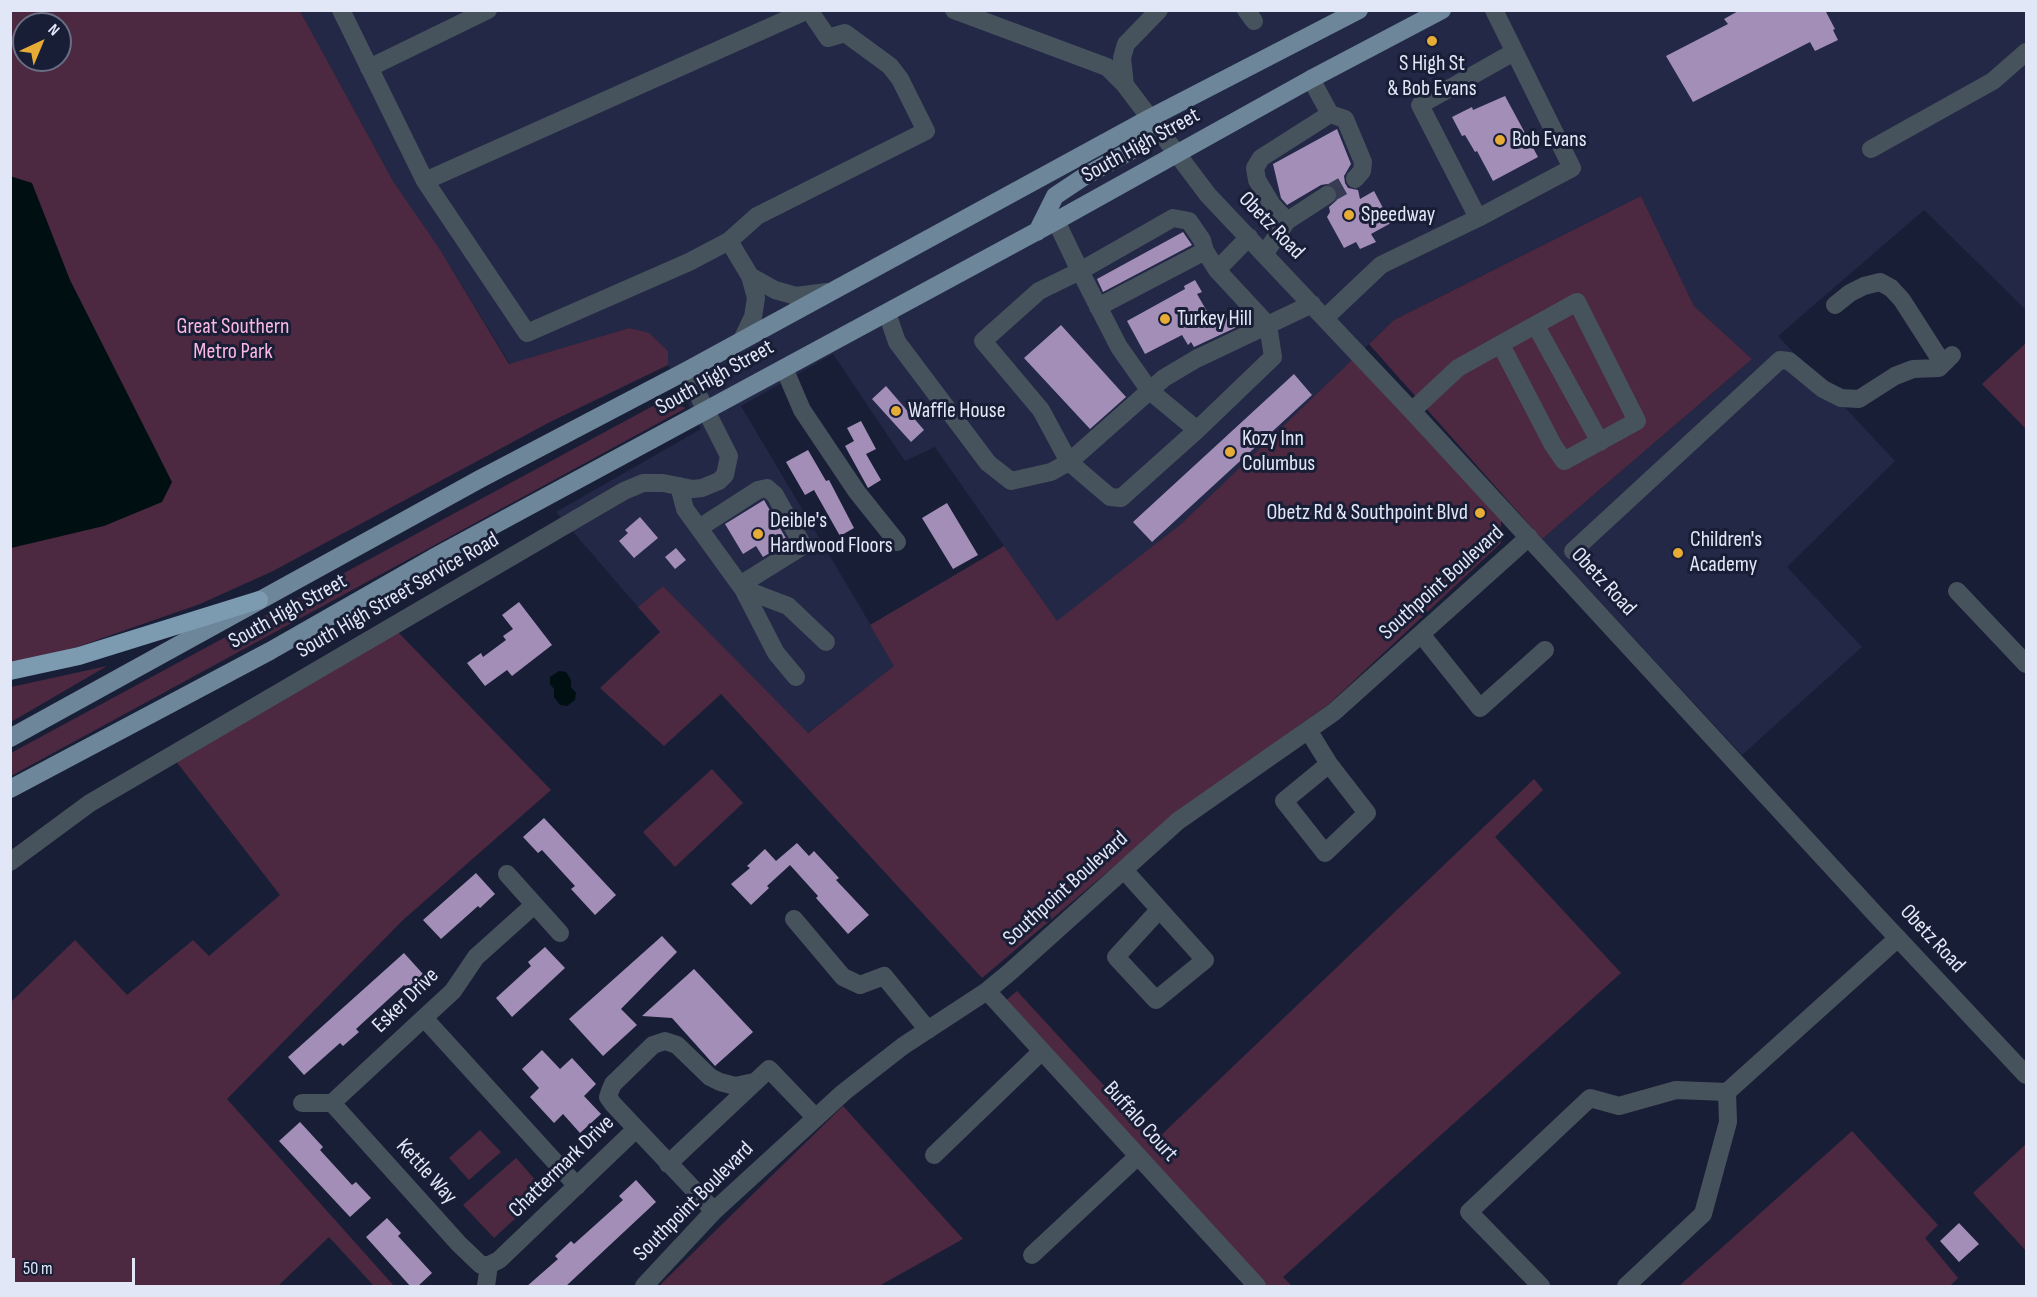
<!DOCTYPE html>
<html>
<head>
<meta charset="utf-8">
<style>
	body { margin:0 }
	#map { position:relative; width:2037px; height:1297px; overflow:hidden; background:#191e37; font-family:"Sofia Sans Condensed",sans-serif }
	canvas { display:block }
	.frame { position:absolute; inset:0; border:12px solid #e2e7f8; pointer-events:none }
	.north { position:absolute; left:12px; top:12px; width:60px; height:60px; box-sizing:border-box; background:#191e37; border:2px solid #696e84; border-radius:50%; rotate:44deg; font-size:16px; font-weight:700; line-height:24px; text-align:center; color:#e2e7f8 }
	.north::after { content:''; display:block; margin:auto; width:21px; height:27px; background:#e6ac36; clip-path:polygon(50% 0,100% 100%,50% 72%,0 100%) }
	.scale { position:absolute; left:12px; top:1258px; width:123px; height:27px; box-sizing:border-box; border:3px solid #e2e7f8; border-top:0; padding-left:8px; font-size:18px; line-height:21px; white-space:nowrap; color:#e2e7f8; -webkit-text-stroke:4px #191e37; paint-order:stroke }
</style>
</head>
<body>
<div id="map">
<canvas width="2037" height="1297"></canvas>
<div class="frame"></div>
<div class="north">N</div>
<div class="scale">50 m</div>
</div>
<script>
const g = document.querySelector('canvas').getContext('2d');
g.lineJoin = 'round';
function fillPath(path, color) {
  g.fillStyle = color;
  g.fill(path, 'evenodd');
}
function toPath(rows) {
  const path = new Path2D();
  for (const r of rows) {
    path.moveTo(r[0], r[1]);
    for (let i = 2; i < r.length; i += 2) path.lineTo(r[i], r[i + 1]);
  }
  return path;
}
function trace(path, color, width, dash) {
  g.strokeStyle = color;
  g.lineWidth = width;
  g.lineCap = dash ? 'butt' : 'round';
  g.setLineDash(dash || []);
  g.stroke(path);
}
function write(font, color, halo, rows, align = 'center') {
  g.font = font + ' "Sofia Sans Condensed",sans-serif';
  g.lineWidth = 6;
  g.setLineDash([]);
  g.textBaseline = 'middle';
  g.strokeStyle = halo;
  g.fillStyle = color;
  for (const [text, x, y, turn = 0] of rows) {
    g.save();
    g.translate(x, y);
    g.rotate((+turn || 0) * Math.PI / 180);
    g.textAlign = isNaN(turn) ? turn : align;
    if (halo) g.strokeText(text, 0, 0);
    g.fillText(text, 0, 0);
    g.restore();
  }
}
fillPath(toPath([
	[300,11,2026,11,2026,310,1924,210,1778,336,1895,461,1787,567,1862,647,1742,755,1542,539,1752,359,1694,306,1641,196,1394,320,1181,524,1057,622,935,447,905,461,833,354,741,406,895,666,807,733,663,586,638,607,556,512,701,429,668,365,668,351,629,328,510,364,439,248,393,181]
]), '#222846');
fillPath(toPath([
	[10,11,300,11,393,181,439,248,509,364,629,328,649,333,668,351,668,365,550,422,273,571,200,604,77,647,11,663],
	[24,24,60,24,60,60,24,60],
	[1641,196,1694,306,1752,359,1542,539,1369,344,1394,320],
	[2026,343,2026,429,1982,384],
	[1353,359,1501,520,1501,543,1329,704,1183,808,982,978,721,694,664,746,600,688,660,632,638,607,663,586,808,733,894,666,870,625,1004,546,1057,621,1181,524],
	[664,400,686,408,11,776,11,753],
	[397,631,551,790,403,920,227,1099,394,1286,374,1286,329,1237,278,1286,11,1286,11,1002,75,940,127,995,193,940,209,956,280,895,175,760],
	[107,666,11,722,11,687],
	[712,769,743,803,675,867,643,832],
	[1534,779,1543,790,1495,837,1621,973,1283,1277,1292,1286,1266,1286,1004,1002,1017,991,1155,1141],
	[843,1106,963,1239,879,1286,659,1286],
	[480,1130,501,1152,469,1180,449,1158],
	[1852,1131,1938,1225,1925,1238,1958,1278,1950,1286,1679,1286],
	[2026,1144,2026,1251,1973,1193],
	[516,1158,545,1191,494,1238,463,1205]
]), '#4c2940');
fillPath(toPath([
	[10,176,32,183,70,280,172,482,162,502,104,526,11,548],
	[559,671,566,672,571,680,571,687,576,693,575,700,567,706,560,705,554,697,554,689,550,684,550,677]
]), '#000f12');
fillPath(toPath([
	[1740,10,1825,10,1835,29,1833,30,1838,40,1815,51,1810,42,1693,102,1666,56,1728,24,1724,19],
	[1505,96,1538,157,1493,181,1477,151,1475,152,1465,135,1462,136,1452,117,1472,107,1473,110],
	[1337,129,1351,164,1344,176,1345,183,1348,188,1358,190,1360,199,1374,191,1391,223,1371,234,1376,242,1360,249,1356,242,1344,248,1327,217,1330,212,1329,207,1337,200,1336,188,1327,184,1321,185,1287,205,1281,198,1273,164],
	[1183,232,1192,245,1103,292,1097,279],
	[1195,280,1202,292,1197,294,1212,320,1229,311,1237,327,1194,347,1191,342,1188,345,1182,335,1145,354,1127,321,1185,289,1184,286],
	[1061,325,1126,397,1090,429,1024,358],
	[1294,374,1312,395,1152,542,1133,522],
	[886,386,924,430,911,442,872,399],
	[861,421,876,449,866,454,881,480,868,488,845,446,854,441,847,428],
	[808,450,826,481,829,480,854,528,840,536,814,490,805,495,786,462],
	[764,500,788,542,763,557,756,546,743,554,725,524],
	[947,503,978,555,953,569,922,518],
	[640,517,658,538,634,558,619,541,628,533,625,530],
	[676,548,686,560,675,569,665,557],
	[519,602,552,645,512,676,507,670,485,686,467,663,481,653,483,657,506,640,503,636,513,629,502,615],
	[544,818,616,895,595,915,571,889,575,886,542,850,538,853,523,837],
	[797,843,809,856,814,851,839,878,836,880,869,915,848,934,816,898,818,896,790,865,767,886,769,888,751,905,731,884,750,868,747,866,765,849,776,861],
	[476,873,495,894,480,908,478,906,441,939,423,920],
	[662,936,677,952,621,1009,637,1025,603,1056,569,1019],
	[545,947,565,968,512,1017,496,998,531,966,528,962],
	[404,953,423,974,407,988,404,985,356,1029,359,1032,343,1046,340,1043,304,1075,288,1057],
	[694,969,753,1032,715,1066,672,1018,642,1016],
	[542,1050,560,1069,572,1058,596,1084,584,1096,601,1114,580,1133,563,1114,554,1123,530,1097,539,1088,522,1069],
	[300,1122,323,1147,320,1150,352,1185,356,1182,371,1198,350,1217,279,1141],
	[636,1180,656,1202,565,1287,526,1287,558,1259,555,1256,571,1241,574,1244,623,1200,619,1196],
	[387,1218,401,1233,398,1236,432,1273,417,1287,411,1287,366,1237],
	[1959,1223,1979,1244,1959,1262,1940,1241]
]), '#a38eb8');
trace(toPath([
	[1327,195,1355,179]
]), '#373c54', 18, [18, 9]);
trace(toPath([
	[341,10,425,181],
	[954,10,1107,67,1125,85,1208,195,1412,411,1877,916,2026,1075],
	[1246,10,1254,21],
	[369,68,488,10],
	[1125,85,1122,58,1126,44,1159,10],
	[1330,114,1345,119,1363,162,1362,171,1355,179],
	[1871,149,1993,81,2026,52],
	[1478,218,1420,105,1514,52],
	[1056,221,1080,271,1039,291,983,341,1041,410,1069,462,1110,497,1121,498,1197,430],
	[1287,221,1327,195],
	[729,241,757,216,926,131,900,79,890,66,845,33,828,38,809,10],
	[1265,253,1287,221,1272,205,1257,180,1255,168,1261,158,1330,114,1311,79],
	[1217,270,1205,251,1202,240,1189,221,1173,218,1080,271,1119,347,1150,391,1197,430,1273,357,1268,325,1217,270,1249,237],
	[750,276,775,290,796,296,827,292],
	[1835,305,1850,293,1864,286,1880,282,1891,288,1902,300,1943,364],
	[1098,307,1205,251],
	[887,313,897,342,988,463,1011,481,1051,472,1069,462,1164,378,1196,359,1312,304],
	[1325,318,1381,265,1478,218,1572,168,1494,10],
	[1536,326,1600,442],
	[742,340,753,317,756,298,750,276,729,241,689,262,527,333,425,181,808,10],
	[784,368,802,410,857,492,897,542],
	[1412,411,1458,368,1508,340,1577,302,1637,421,1564,461,1553,445,1501,345],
	[679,486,685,509,743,589,788,606,826,642],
	[699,528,758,490,767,488,775,495,801,542,801,547,740,585],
	[1573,551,1780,360,1789,361,1823,389,1841,398,1859,399,1895,376,1913,369,1939,368,1952,355],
	[743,589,776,653,796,677],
	[1957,591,2026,664],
	[1421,634,1480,708,1545,650],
	[1308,730,1329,764,1367,813,1325,853,1284,801,1329,764],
	[10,862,90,803,624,491,643,483,663,483,693,489,702,488,719,481,725,475,729,456,686,371],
	[1124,870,1205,960,1156,1000,1116,957,1159,910],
	[507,874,560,933],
	[794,919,843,977,860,985,884,976,928,1030],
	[987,991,1257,1286],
	[424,1018,577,1186],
	[302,1103,332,1103],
	[332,1103,453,991,476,957,534,905],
	[332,1103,459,1244,481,1265,489,1265],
	[934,1155,1042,1051],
	[668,1164,769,1069,815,1117],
	[714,1211,613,1104,608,1097,610,1091,613,1084,653,1045,665,1041,677,1045,710,1077,720,1082,735,1086,754,1082],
	[1032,1255,1138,1156],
	[489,1265,499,1260,636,1129],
	[486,1286,489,1265],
	[644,1286,714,1211,844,1092,903,1046,987,991,1010,972,1178,821,1334,712,1529,537],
	[1541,1286,1469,1212,1590,1098,1619,1106,1676,1090,1727,1092,1898,938],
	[1626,1286,1703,1214,1728,1122,1727,1092]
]), '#47535c', 18);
trace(toPath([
	[1037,232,1055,196,1085,176,1134,149,1142,141,1147,131,1150,118],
	[10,738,480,479,686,371,1150,118,1359,10],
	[10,789,270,651,433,558,1056,221,1311,79,1442,10]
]), '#6d8699', 18);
trace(toPath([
	[10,671,79,656,259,600]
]), '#7c9ab0', 18);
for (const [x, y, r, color] of [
	[1432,41,6,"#e6ac36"],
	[1500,140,6,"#e6ac36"],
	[1349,215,6,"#e6ac36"],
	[1165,319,6,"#e6ac36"],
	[896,411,6,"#e6ac36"],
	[1230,452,6,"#e6ac36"],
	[1480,513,6,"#e6ac36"],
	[758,534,6,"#e6ac36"],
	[1678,553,6,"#e6ac36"]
]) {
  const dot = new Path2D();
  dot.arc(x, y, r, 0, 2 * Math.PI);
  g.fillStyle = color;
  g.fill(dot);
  trace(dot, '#191e37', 2);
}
write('22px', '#e2e7f8', '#191e37', [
	["S High St",1432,64,"center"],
	["& Bob Evans",1432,89,"center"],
	["Bob Evans",1512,140],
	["Speedway",1361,215],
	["Turkey Hill",1177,319],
	["Waffle House",908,411],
	["Kozy Inn",1242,439],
	["Columbus",1242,464],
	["Obetz Rd & Southpoint Blvd",1468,513,"right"],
	["Deible's",770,521],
	["Hardwood Floors",770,546],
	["Children's",1690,540],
	["Academy",1690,565]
], 'left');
write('22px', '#e2e7f8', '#191e37', [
	["South High Street",1141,146,-29],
	["Obetz Road",1271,226,46],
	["South High Street",715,378,-29],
	["Obetz Road",1603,582,47],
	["Southpoint Boulevard",1442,583,-42],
	["South High Street Service Road",398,596,-30],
	["South High Street",288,612,-29],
	["Southpoint Boulevard",1066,889,-42],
	["Obetz Road",1932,939,47],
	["Esker Drive",406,1001,-44],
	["Buffalo Court",1140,1122,48],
	["Chattermark Drive",562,1167,-44],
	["Kettle Way",426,1172,48],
	["Southpoint Boulevard",694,1202,-45]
]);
write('22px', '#fcb8e4', '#191e37', [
	["Great Southern",233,327],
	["Metro Park",233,352]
]);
</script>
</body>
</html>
